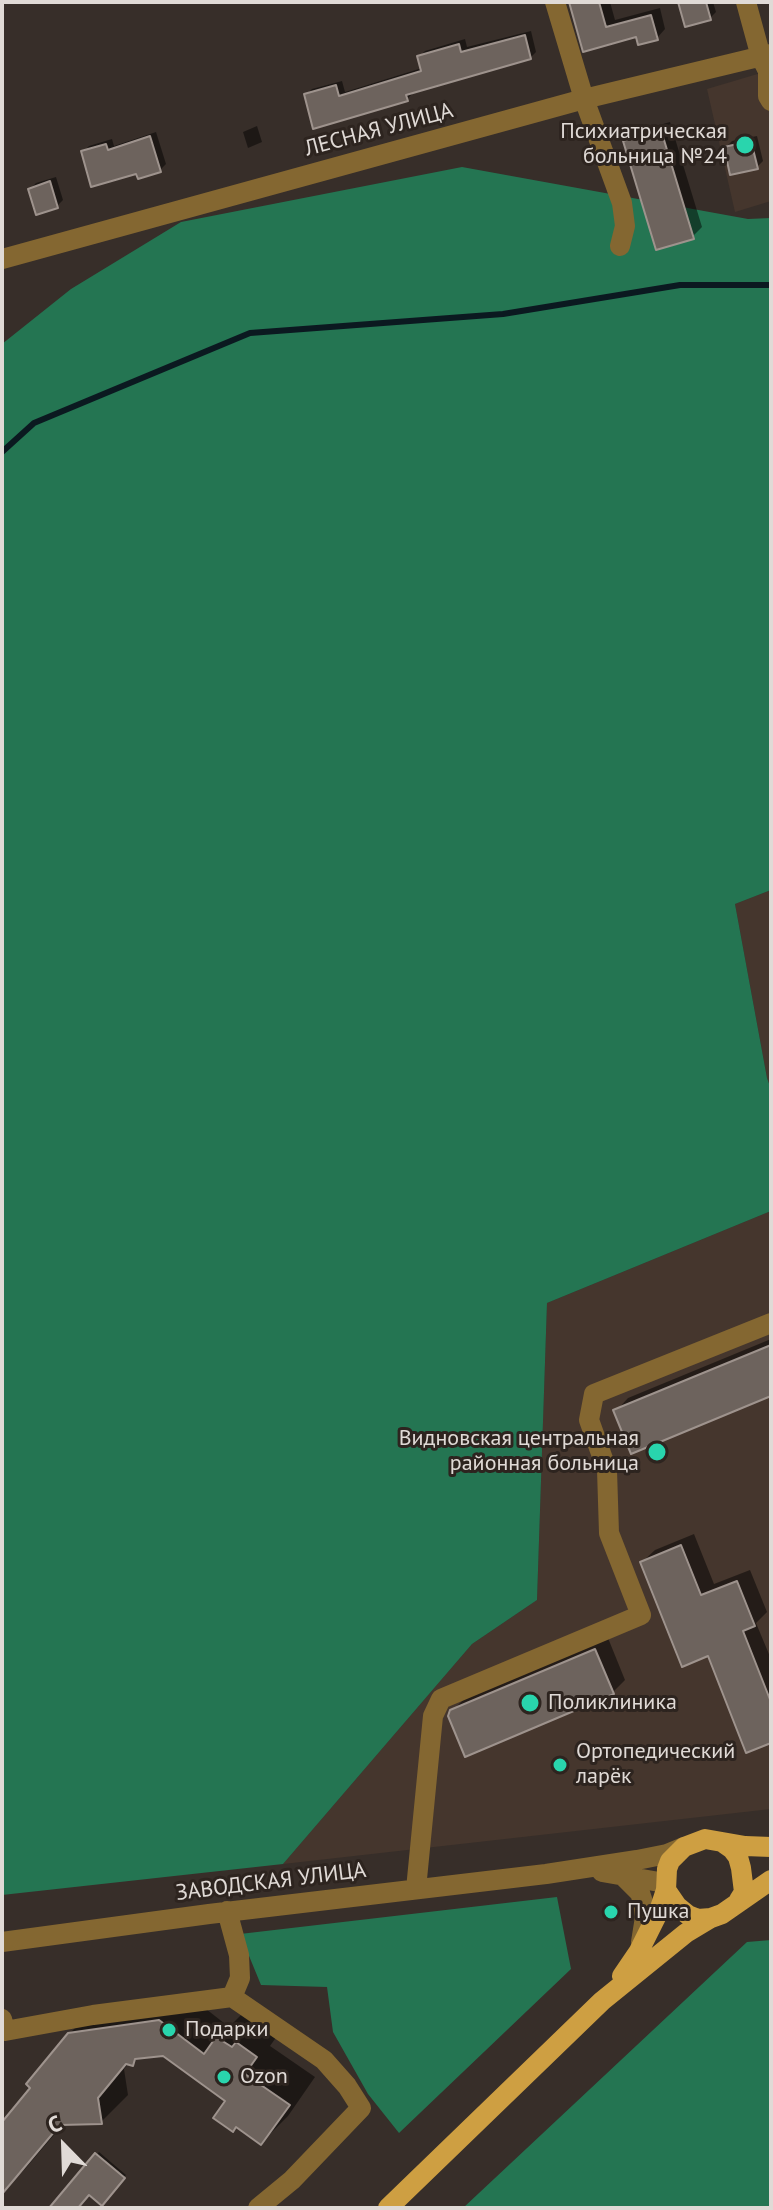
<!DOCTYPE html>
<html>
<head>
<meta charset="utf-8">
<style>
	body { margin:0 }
	#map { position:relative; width:773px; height:2210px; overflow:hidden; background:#372e29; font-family:"PT Sans",sans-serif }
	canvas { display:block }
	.frame { position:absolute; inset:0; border:4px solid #e0dad6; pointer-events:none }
	.north { position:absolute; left:24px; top:2106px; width:80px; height:80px; -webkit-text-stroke:6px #2d241f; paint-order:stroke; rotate:337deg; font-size:22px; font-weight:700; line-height:32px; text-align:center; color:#e0dad6 }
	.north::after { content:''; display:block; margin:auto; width:28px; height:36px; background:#e0dad6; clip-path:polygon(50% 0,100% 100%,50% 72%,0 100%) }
</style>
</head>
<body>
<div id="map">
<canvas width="773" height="2210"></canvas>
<div class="frame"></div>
<div class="north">С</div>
</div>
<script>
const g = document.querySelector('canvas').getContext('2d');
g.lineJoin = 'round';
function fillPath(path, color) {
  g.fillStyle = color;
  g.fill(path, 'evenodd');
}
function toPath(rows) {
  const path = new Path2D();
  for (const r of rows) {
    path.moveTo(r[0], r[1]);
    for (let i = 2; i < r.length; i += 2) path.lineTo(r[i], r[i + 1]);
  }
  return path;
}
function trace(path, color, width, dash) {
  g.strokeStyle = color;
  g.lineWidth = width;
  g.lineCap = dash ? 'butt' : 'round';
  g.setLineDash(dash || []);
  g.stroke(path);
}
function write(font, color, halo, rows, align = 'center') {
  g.font = font + ' "PT Sans",sans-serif';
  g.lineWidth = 6;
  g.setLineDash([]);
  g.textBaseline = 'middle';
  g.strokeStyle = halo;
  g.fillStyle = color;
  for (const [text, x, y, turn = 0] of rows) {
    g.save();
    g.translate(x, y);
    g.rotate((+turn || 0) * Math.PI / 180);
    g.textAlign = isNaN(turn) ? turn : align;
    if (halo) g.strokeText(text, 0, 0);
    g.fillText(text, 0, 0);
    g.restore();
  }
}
fillPath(toPath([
	[771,70,771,201,735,212,707,89],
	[771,890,771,1089,767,1078,735,904],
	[771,1211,771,1809,283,1864,472,1644,537,1600,547,1303]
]), '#45362d');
fillPath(toPath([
	[462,167,748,219,771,218,771,890,735,904,767,1078,771,1089,771,1211,547,1303,537,1600,472,1644,283,1864,2,1895,2,344,71,289,181,222],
	[557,1897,571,1969,399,2133,368,2094,333,2032,327,1987,261,1985,240,1934],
	[771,1940,771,2208,463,2208,747,1942]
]), '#247552');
fillPath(toPath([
	[570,2,610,2,615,20,660,8,665,29,657,38,637,34,585,49],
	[680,2,713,2,716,12,710,18],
	[531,31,536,52,530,58,413,93,407,99,306,95,312,89,342,81,345,92,422,68,419,57,425,51,465,39,467,47],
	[670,122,702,227,692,237,626,142,635,132],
	[257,126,262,142,248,148,243,132],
	[156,132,166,164,160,170,138,171,83,152,89,146,112,139,114,146],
	[757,136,763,161,757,167,726,147,732,141],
	[56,177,63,200,57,206,30,189,36,183],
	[771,1339,771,1393,616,1411,628,1398],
	[694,1534,714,1584,750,1570,767,1612,756,1623,771,1659,771,1740,642,1562,655,1550],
	[608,1638,625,1680,613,1692,452,1711,465,1698],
	[187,1994,229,2027,245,2011,282,2029,270,2046,315,2077,288,2116,261,2143,228,2100,163,2054,139,2057,132,2063,129,2063,124,2069,128,2095,101,2122,64,2123,25,2169,2,2191,2,2120,17,2107,69,2034,96,2007],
	[99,2152,126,2175,102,2203,89,2193,76,2208,52,2208]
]), '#0007');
trace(toPath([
	[2,452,34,423,250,333,503,314,680,285,771,285]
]), '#0b1920', 6);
const building = toPath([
	[569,2,599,2,606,27,651,15,658,40,638,45,636,37,583,52,569,2],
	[678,2,706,2,711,20,685,27,678,2],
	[525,35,531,59,406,95,408,101,313,129,304,94,336,85,339,96,421,71,417,56,459,44,461,52,525,35],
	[661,130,694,239,656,250,623,141,661,130],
	[150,136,161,172,138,179,136,174,91,187,81,151,106,144,108,150,150,136],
	[751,141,758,169,730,175,724,147,751,141],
	[50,181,58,208,36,215,28,189,50,181],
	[771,1345,771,1396,631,1454,613,1410,771,1345],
	[681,1545,701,1595,737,1581,755,1626,743,1631,771,1702,771,1743,746,1753,708,1656,682,1667,640,1562,681,1545],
	[595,1649,614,1694,465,1757,448,1716,450,1710,595,1649],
	[159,2020,204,2054,216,2037,232,2047,236,2042,257,2057,245,2074,290,2105,261,2145,236,2127,233,2132,213,2118,225,2101,163,2056,135,2059,133,2066,126,2064,98,2098,102,2124,60,2125,2,2194,2,2122,30,2088,26,2084,68,2033,159,2020],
	[95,2153,125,2178,102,2206,89,2195,78,2208,49,2208,95,2153]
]);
fillPath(building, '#6d635d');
trace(building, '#9e938d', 2);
trace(toPath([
	[555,2,584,99,622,203,625,226,620,246],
	[746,2,761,57,768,71,768,96,771,101],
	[2,259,584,99,771,54],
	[602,1872,665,1883],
	[622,1875,640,1893,643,1902,645,1917,641,1942],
	[416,1889,433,1716,441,1699,641,1615,609,1533,607,1470,589,1420,594,1394,771,1323],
	[227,1911,239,1955,240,1978,232,1997],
	[2,1942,209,1914,546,1874,637,1860,667,1854,684,1847],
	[2,2019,5,2031,93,2015,232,1997,324,2060,347,2086,361,2108,292,2180,258,2208]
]), '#846731', 20);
trace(toPath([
	[722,1842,732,1849,738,1857,741,1868,744,1892,739,1900],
	[711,1918,698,1919,688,1915,677,1906,666,1890,667,1869,670,1861,684,1847,705,1839,745,1846,771,1847],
	[622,1976,639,1951,659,1911,666,1890],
	[388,2208,602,2001,686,1933,711,1918,722,1914,771,1880]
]), '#ce9f42', 20);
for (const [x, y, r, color] of [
	[745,145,10,"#29d5ad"],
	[657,1452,10,"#29d5ad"],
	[530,1703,10,"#29d5ad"],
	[560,1765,8,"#29d5ad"],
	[611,1912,8,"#29d5ad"],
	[169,2030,8,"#29d5ad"],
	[224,2077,8,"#29d5ad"]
]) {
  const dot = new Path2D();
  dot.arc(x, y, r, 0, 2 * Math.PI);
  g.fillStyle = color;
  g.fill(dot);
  trace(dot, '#2d241f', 3);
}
write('22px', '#e0dad6', '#2d241f', [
	["ЛЕСНАЯ УЛИЦА",379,130,-15],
	["ЗАВОДСКАЯ УЛИЦА",271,1882,-7]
]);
write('22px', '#e0dad6', '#2d241f', [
	["Психиатрическая",727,132,"right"],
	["больница №24",727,157,"right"],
	["Видновская центральная",639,1439,"right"],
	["районная больница",639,1464,"right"],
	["Поликлиника",548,1703],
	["Ортопедический",576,1752],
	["ларёк",576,1777],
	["Пушка",627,1912],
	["Подарки",185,2030],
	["Ozon",240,2077]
], 'left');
</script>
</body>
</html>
